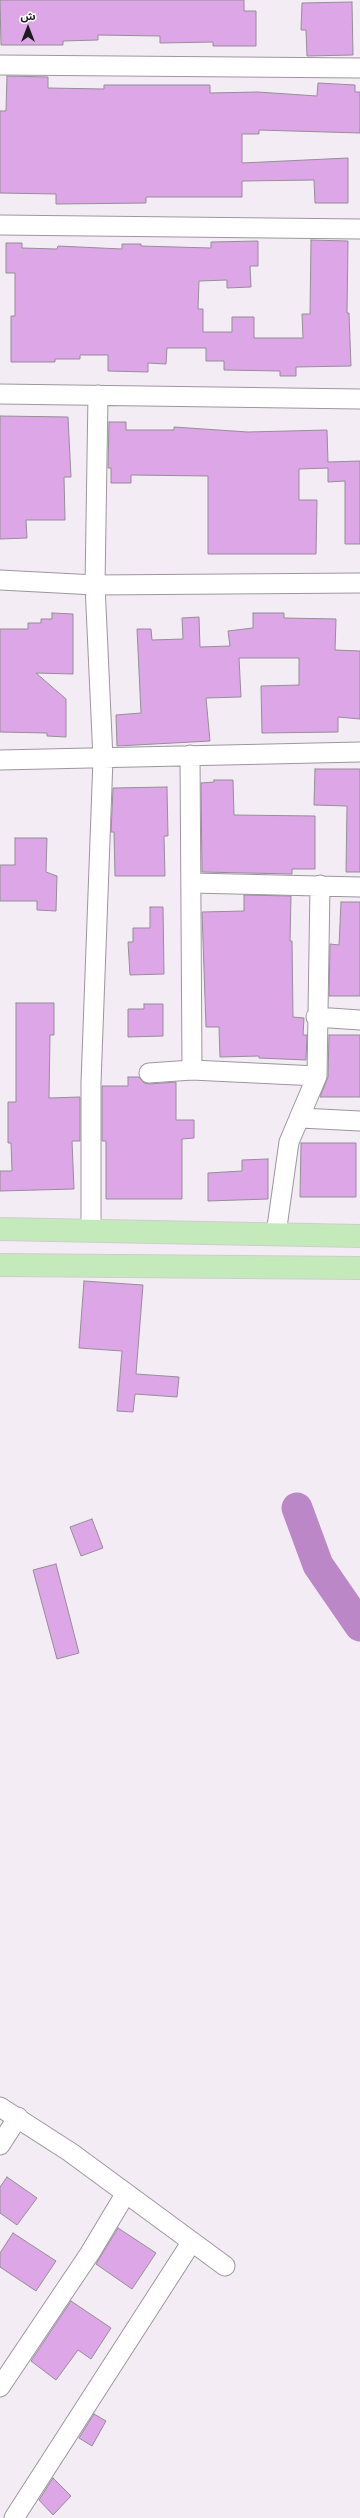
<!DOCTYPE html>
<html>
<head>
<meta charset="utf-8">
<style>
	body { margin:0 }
	#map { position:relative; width:360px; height:2518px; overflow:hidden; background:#f4ecf5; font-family:Arial,"Noto Sans Arabic",sans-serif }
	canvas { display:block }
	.north { position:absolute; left:8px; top:8px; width:40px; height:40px; -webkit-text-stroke:3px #fff; paint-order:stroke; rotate:0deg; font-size:11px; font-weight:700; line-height:16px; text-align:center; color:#1e1b1e }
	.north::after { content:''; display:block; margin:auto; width:14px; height:18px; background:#1e1b1e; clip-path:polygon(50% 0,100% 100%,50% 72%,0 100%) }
</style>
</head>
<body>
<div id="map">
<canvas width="360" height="2518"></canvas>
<div class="north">ش</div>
</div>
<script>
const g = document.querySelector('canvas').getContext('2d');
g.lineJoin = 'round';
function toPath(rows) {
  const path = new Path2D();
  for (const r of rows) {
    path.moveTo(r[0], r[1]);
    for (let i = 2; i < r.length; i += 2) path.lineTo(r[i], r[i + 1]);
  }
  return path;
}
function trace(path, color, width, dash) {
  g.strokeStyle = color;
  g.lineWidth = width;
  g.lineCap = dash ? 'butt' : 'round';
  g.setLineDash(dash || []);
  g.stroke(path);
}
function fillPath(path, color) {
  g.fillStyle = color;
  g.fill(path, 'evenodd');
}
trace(toPath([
	[297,1508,318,1565,360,1626]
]), '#bc87c6', 31);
const building = toPath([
	[0,0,244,0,244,11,256,11,256,46,213,46,213,42,160,43,160,36,98,35,98,40,63,41,63,45,1,45,0,0],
	[352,2,353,55,307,56,306,30,301,30,302,3,352,2],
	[7,76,48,77,48,88,104,89,104,85,210,85,210,93,258,92,317,96,318,83,355,85,355,92,360,92,360,133,259,130,259,134,242,134,242,163,348,158,348,203,315,203,314,180,242,181,242,197,146,197,146,203,56,204,56,194,0,193,0,111,6,111,7,76],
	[311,240,348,241,347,313,349,313,351,366,296,367,296,376,280,376,280,371,224,370,224,361,206,361,206,348,167,348,166,364,148,363,148,372,108,371,108,355,80,355,80,359,55,359,55,362,11,362,11,316,15,316,15,273,6,273,6,243,22,243,22,248,57,249,58,246,122,249,122,244,141,244,141,246,211,248,211,242,258,241,258,266,250,266,251,287,227,288,227,280,199,281,198,309,203,309,203,332,232,332,232,317,254,317,254,338,303,338,302,314,310,314,311,240],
	[0,416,68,417,71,477,64,477,65,520,26,520,27,538,0,539,0,416],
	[109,422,126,422,126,430,174,430,174,427,248,432,327,430,328,462,360,461,360,544,345,544,345,481,328,482,328,468,299,469,299,500,317,500,316,554,208,554,208,476,131,475,131,483,111,483,111,468,108,468,109,422],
	[52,613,73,614,73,674,36,673,66,699,66,737,47,736,47,733,0,732,0,629,28,629,28,623,41,623,41,619,52,619,52,613],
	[253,613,284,613,284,618,336,619,335,650,360,651,360,719,338,717,338,732,262,733,261,686,299,685,299,658,239,658,241,697,206,698,210,741,117,746,116,715,141,713,137,629,151,629,152,640,183,639,182,618,199,617,200,647,230,646,228,631,253,628,253,613],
	[315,769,360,769,360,872,346,872,347,806,314,805,315,769],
	[214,780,233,780,234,815,315,816,315,869,292,869,292,874,202,872,201,783,214,782,214,780],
	[167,787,168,836,164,836,165,876,115,876,114,832,111,832,113,788,167,787],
	[15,838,47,838,46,872,57,876,56,911,37,910,37,901,0,901,0,865,15,865,15,838],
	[244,895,291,896,290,941,292,941,293,1017,304,1018,303,1035,307,1035,306,1060,259,1058,259,1056,220,1057,219,1027,206,1027,202,912,244,911,244,895],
	[341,902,360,902,360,996,329,996,330,944,339,945,341,902],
	[150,907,163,907,164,974,130,975,128,942,133,942,133,928,150,928,150,907],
	[16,1003,54,1003,54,1035,50,1035,49,1098,80,1097,80,1141,72,1141,74,1189,0,1191,0,1171,12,1171,11,1143,8,1143,8,1102,16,1102,16,1003],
	[144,1004,163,1004,163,1036,128,1037,128,1009,144,1009,144,1004],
	[329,1035,360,1035,360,1097,320,1097,328,1077,329,1035],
	[128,1077,139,1077,144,1083,149,1084,176,1082,176,1120,194,1120,194,1138,182,1139,182,1199,106,1199,106,1141,102,1141,102,1086,128,1086,128,1077],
	[301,1143,356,1143,356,1197,300,1197,301,1143],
	[268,1159,268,1199,208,1201,208,1173,242,1171,242,1160,268,1159],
	[84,1281,143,1285,136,1374,179,1377,177,1397,135,1394,133,1412,117,1411,122,1351,79,1348,84,1281],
	[92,1519,103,1548,81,1556,70,1527,92,1519],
	[56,1564,79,1653,57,1659,33,1570,56,1564],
	[7,2177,37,2198,17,2225,0,2213,0,2187,7,2177],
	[118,2228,156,2253,132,2289,96,2264,118,2228],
	[13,2233,56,2261,36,2291,0,2267,0,2253,13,2233],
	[71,2301,111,2328,91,2359,78,2350,56,2380,31,2361,71,2301],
	[94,2414,106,2421,92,2446,79,2438,94,2414],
	[53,2478,71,2496,53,2515,39,2500,53,2478]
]);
fillPath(building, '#dca6e7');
trace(building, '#958e97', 1);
const minor = toPath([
	[0,65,360,68],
	[0,225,360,229],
	[0,394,360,399],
	[0,580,95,585,360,583],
	[0,760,360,752],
	[192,883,360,887],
	[316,1017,360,1020],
	[192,1070,317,1076],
	[149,1073,192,1070,190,755],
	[301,1118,360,1121],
	[91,1231,91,1083,103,759,95,585,98,395],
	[276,1234,289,1142,317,1076,320,885],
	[0,2107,70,2152,225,2266],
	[0,2145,18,2117],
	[0,2387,90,2253,126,2193],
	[14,2518,191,2243]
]);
const primary = toPath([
	[0,1229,360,1236],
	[0,1265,360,1268]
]);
trace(minor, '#9e969f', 21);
trace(primary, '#cecdce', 24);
trace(minor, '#fff', 19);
trace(primary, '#c4e9bb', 22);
</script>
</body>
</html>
